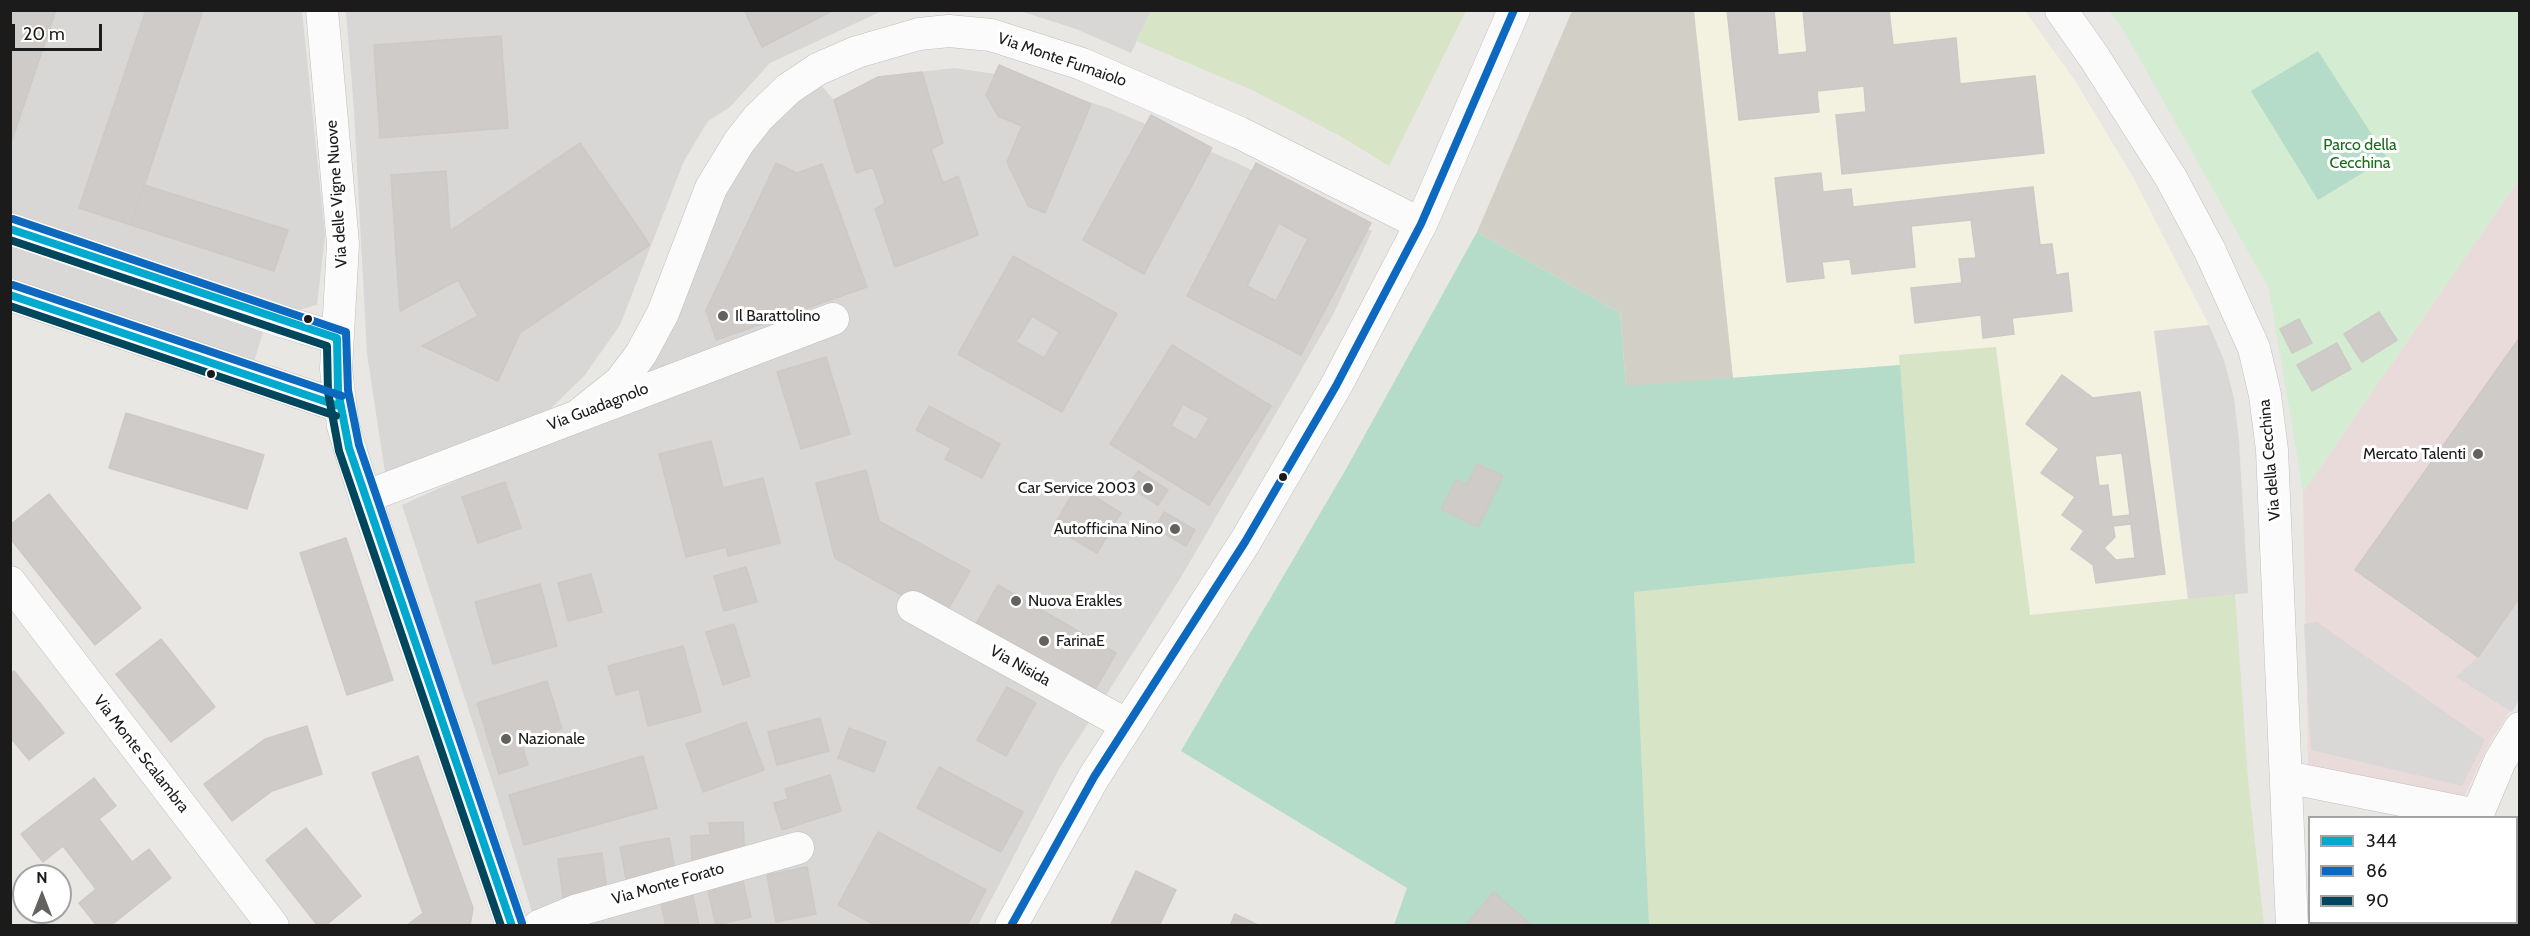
<!DOCTYPE html>
<html>
<head>
<meta charset="utf-8">
<style>
	body { margin:0 }
	#map { position:relative; width:2530px; height:936px; overflow:hidden; background:#e9e7e4; font-family:Cabin,sans-serif }
	canvas { display:block }
	.frame { position:absolute; inset:0; border:12px solid #1b1b1b; pointer-events:none }
	.legend { position:absolute; left:2308px; top:816px; width:210px; height:108px; box-sizing:border-box; background:#fff; border:2px solid #a4a4a4; margin:0; padding:8px 10px; list-style:none; font-size:18px; color:#1b1b1b }
	.legend li { display:flex; align-items:center; gap:12px; height:30px }
	.legend b { width:30px; border:2px solid #a4a4a4 }
	.north { position:absolute; left:12px; top:864px; width:60px; height:60px; box-sizing:border-box; background:#fff; border:2px solid #a4a4a4; border-radius:50%; rotate:0deg; font-size:16px; font-weight:700; line-height:24px; text-align:center; color:#1b1b1b }
	.north::after { content:''; display:block; margin:auto; width:21px; height:27px; background:#636261; clip-path:polygon(50% 0,100% 100%,50% 72%,0 100%) }
	.scale { position:absolute; left:12px; top:24px; width:90px; height:27px; box-sizing:border-box; border:3px solid #1b1b1b; border-top:0; padding-left:8px; font-size:18px; line-height:21px; white-space:nowrap; color:#1b1b1b; -webkit-text-stroke:4px #fff; paint-order:stroke }
</style>
</head>
<body>
<div id="map">
<canvas width="2530" height="936"></canvas>
<div class="frame"></div>
<ul class="legend">
<li><b style="height:8px;background:#00a9ce"></b>344</li>
<li><b style="height:8px;background:#0c69bf"></b>86</li>
<li><b style="height:8px;background:#00475d"></b>90</li>
</ul>
<div class="north">N</div>
<div class="scale">20 m</div>
</div>
<script>
const g = document.querySelector('canvas').getContext('2d');
g.lineJoin = 'round';
function fillPath(path, color) {
  g.fillStyle = color;
  g.fill(path, 'evenodd');
}
function toPath(rows) {
  const path = new Path2D();
  for (const r of rows) {
    path.moveTo(r[0], r[1]);
    for (let i = 2; i < r.length; i += 2) path.lineTo(r[i], r[i + 1]);
  }
  return path;
}
function trace(path, color, width, dash) {
  g.strokeStyle = color;
  g.lineWidth = width;
  g.lineCap = dash ? 'butt' : 'round';
  g.setLineDash(dash || []);
  g.stroke(path);
}
function write(font, color, halo, rows, align = 'center') {
  g.font = font + ' Cabin,sans-serif';
  g.lineWidth = 6;
  g.setLineDash([]);
  g.textBaseline = 'middle';
  g.strokeStyle = halo;
  g.fillStyle = color;
  for (const [text, x, y, turn = 0] of rows) {
    g.save();
    g.translate(x, y);
    g.rotate((+turn || 0) * Math.PI / 180);
    g.textAlign = isNaN(turn) ? turn : align;
    if (halo) g.strokeText(text, 0, 0);
    g.fillText(text, 0, 0);
    g.restore();
  }
}
fillPath(toPath([
	[11,11,302,11,325,235,317,305,291,312,11,214],
	[346,11,882,11,770,63,730,107,708,121,684,161,620,325,585,375,545,414,386,479,367,354,354,111],
	[1020,11,1151,11,1131,53,1076,29],
	[954,68,1010,76,1108,108,1237,163,1372,231,1334,313,1180,579,1059,769,978,925,536,925,497,797,402,505,609,411,740,163,775,113,820,84,834,100,878,77]
]), '#d8d7d5');
fillPath(toPath([
	[2519,179,2519,696,2490,742,2463,799,2308,765,2303,492]
]), '#eadbdb');
fillPath(toPath([
	[1694,11,2025,11,2074,79,2133,177,2209,325,2154,331,2188,599,2030,615,1995,347,1899,355,1900,365,1733,378]
]), '#f3f1e0');
fillPath(toPath([
	[1572,11,1694,11,1733,378,1626,387,1620,313,1477,232]
]), '#d2d0c6');
fillPath(toPath([
	[1151,11,1151,10,1466,11,1389,166,1342,137,1252,90,1136,41],
	[1996,347,2030,615,2235,594,2248,779,2264,925,1649,925,1634,591,1915,563,1899,355]
]), '#d7e4c5');
fillPath(toPath([
	[2109,11,2519,11,2519,179,2303,492,2269,289,2125,33]
]), '#d4edd2');
fillPath(toPath([
	[2318,51,2387,158,2318,200,2251,91],
	[1477,232,1620,313,1626,386,1900,365,1915,563,1634,592,1649,925,1394,925,1407,888,1181,751,1346,469]
]), '#b4dcc8');
fillPath(toPath([
	[11,245,264,329,254,362,11,279],
	[2209,325,2224,360,2234,398,2239,441,2248,593,2188,599,2154,331],
	[2519,597,2519,700,2512,712,2456,677,2478,657],
	[2317,622,2485,740,2462,786,2311,750,2304,624]
]), '#d9d8d7');
const building = toPath([
	[10,10,56,10,10,146,10,10],
	[146,10,203,10,131,225,79,208,146,10],
	[744,10,834,10,762,47,744,10],
	[1727,10,1774,10,1778,55,1807,52,1803,10,1889,10,1893,45,1956,38,1960,84,2035,76,2044,153,1842,174,1836,115,1866,112,1864,86,1817,91,1819,112,1739,120,1727,10],
	[501,36,508,128,380,138,374,45,501,36],
	[999,65,1091,104,1045,213,1028,206,1007,162,1022,126,998,116,986,95,999,65],
	[922,72,943,143,931,149,943,183,958,176,978,235,895,267,875,209,885,203,873,167,856,173,834,100,878,77,922,72],
	[1151,115,1212,148,1144,274,1083,240,1151,115],
	[580,143,650,245,520,333,498,381,422,346,478,316,458,280,400,311,391,175,446,171,450,231,580,143],
	[776,163,797,173,822,164,867,287,716,340,706,310,776,163],
	[1256,163,1371,223,1301,355,1187,296,1256,163],
	[1279,223,1308,239,1276,301,1247,286,1279,223],
	[1821,173,1823,192,1851,189,1853,207,2033,187,2040,245,2052,244,2056,275,2068,273,2072,311,2012,318,2014,334,1983,338,1981,315,1915,323,1911,288,1962,283,1959,259,1976,258,1971,220,1911,226,1915,267,1852,274,1850,259,1822,262,1824,278,1787,282,1775,178,1821,173],
	[144,185,288,230,274,271,131,225,144,185],
	[1013,256,1117,314,1062,412,958,354,1013,256],
	[1032,316,1059,332,1044,358,1016,342,1032,316],
	[2379,312,2397,340,2362,362,2344,334,2379,312],
	[2299,319,2312,343,2292,353,2280,329,2299,319],
	[2520,337,2520,597,2478,657,2355,570,2520,337],
	[2337,343,2351,369,2312,391,2297,365,2337,343],
	[1172,345,1271,406,1209,505,1110,444,1172,345],
	[1183,404,1209,418,1196,440,1171,426,1183,404],
	[826,357,850,434,801,449,777,372,826,357],
	[2062,375,2093,398,2140,392,2165,574,2096,583,2093,565,2071,549,2084,531,2062,515,2075,497,2041,473,2059,449,2026,424,2062,375],
	[2122,453,2130,515,2112,517,2108,485,2099,486,2095,456,2122,453],
	[2131,524,2135,558,2116,560,2104,548,2115,537,2113,526,2131,524],
	[929,406,1000,444,982,478,945,459,951,448,916,430,929,406],
	[126,413,264,455,247,509,109,468,126,413],
	[711,441,723,488,763,478,780,543,728,556,726,547,686,557,659,454,711,441],
	[1477,464,1503,476,1478,527,1441,509,1456,480,1467,485,1477,464],
	[866,470,879,521,970,571,943,618,835,558,816,483,866,470],
	[1138,471,1168,490,1158,505,1128,486,1138,471],
	[505,482,521,528,478,543,462,497,505,482],
	[1077,486,1121,513,1097,553,1053,527,1077,486],
	[49,494,141,608,95,645,10,538,10,525,49,494],
	[1164,512,1195,530,1186,546,1155,528,1164,512],
	[346,538,393,680,347,695,300,553,346,538],
	[746,567,757,602,724,611,714,576,746,567],
	[591,574,602,612,568,621,558,583,591,574],
	[540,584,557,646,493,664,475,602,540,584],
	[998,585,1116,653,1091,697,973,629,998,585],
	[734,624,750,676,723,685,706,632,734,624],
	[161,639,215,707,171,742,116,674,161,639],
	[683,646,701,712,648,726,639,689,616,695,608,666,683,646],
	[14,671,64,733,29,760,10,737,10,674,14,671],
	[547,681,562,729,521,742,528,765,499,774,477,703,547,681],
	[1007,687,1036,703,1006,756,977,740,1007,687],
	[820,718,829,751,777,765,768,732,820,718],
	[746,722,764,770,703,792,686,744,746,722],
	[307,726,322,774,272,791,232,821,204,784,265,739,307,726],
	[849,728,886,742,874,772,838,758,849,728],
	[418,756,473,908,470,926,406,926,423,913,372,773,418,756],
	[643,756,657,808,524,845,509,795,643,756],
	[939,767,1023,812,1001,852,917,808,939,767],
	[830,775,841,811,782,830,774,803,788,799,785,789,830,775],
	[94,778,116,806,99,819,132,862,149,849,171,878,110,926,97,926,79,903,96,889,63,846,43,862,21,834,94,778],
	[743,822,745,860,692,862,691,836,710,835,709,823,743,822],
	[306,828,361,896,325,926,318,926,266,860,306,828],
	[878,832,986,890,967,926,877,926,838,905,878,832],
	[669,838,676,875,627,883,620,847,669,838],
	[602,853,608,899,564,905,558,859,602,853],
	[807,867,816,914,776,922,767,875,807,867],
	[1136,871,1176,890,1159,926,1110,926,1136,871],
	[742,877,751,917,716,925,707,886,742,877],
	[692,892,699,926,666,926,660,900,692,892],
	[1494,892,1532,926,1465,926,1494,892],
	[1235,914,1260,926,1230,926,1235,914]
]);
fillPath(building, '#cecbc9');
trace(building, '#ccc9c6', 1.5);
const minor = toPath([
	[322,10,343,244,336,369,343,426,365,497,512,926],
	[2061,10,2094,57,2171,178,2210,251,2254,348,2265,395,2272,450,2292,926],
	[10,229,284,322,337,338],
	[10,295,339,406],
	[580,414,620,382,641,354,663,313,711,188,739,142,758,118,788,89,818,69,857,52,919,34,949,31,991,35,1082,64,1240,133,1421,224],
	[365,497,833,319],
	[10,582,273,926],
	[913,607,1127,725],
	[2286,777,2477,815],
	[2476,818,2500,761,2520,728],
	[539,926,575,911,798,848],
	[1011,926,1094,777,1245,542,1336,386,1421,224,1514,10],
	[2435,926,2436,922]
]);
trace(minor, '#c0bfbe', 33);
trace(minor, '#fcfbfb', 32);
trace(toPath([
	[10,229,337,338,338,391,349,448,512,926],
	[10,295,339,406]
]), '#00a9ce', 8);
trace(toPath([
	[1011,926,1094,777,1245,542,1336,386,1421,224,1514,10]
]), '#0c69bf', 8);
trace(toPath([
	[10,240,327,346,328,392,339,451,501,926],
	[10,306,336,416]
]), '#00475d', 8);
trace(toPath([
	[13,219,346,332,348,390,359,445,522,923],
	[13,285,342,396]
]), '#0c69bf', 8);
for (const [x, y, r, color] of [
	[723,316,6,"#636261"],
	[308,319,5,"#1b1b1b"],
	[211,374,5,"#1b1b1b"],
	[2478,454,6,"#636261"],
	[1283,477,5,"#1b1b1b"],
	[1148,488,6,"#636261"],
	[1175,529,6,"#636261"],
	[1016,601,6,"#636261"],
	[1044,641,6,"#636261"],
	[506,739,6,"#636261"]
]) {
  const dot = new Path2D();
  dot.arc(x, y, r, 0, 2 * Math.PI);
  g.fillStyle = color;
  g.fill(dot);
  trace(dot, '#fff', 2);
}
write('16px', '#1b1b1b', '#fff', [
	["Via Monte Fumaiolo",1062,60,19],
	["Via delle Vigne Nuove",337,194,-94],
	["Via Guadagnolo",598,407,-21],
	["Via della Cecchina",2270,460,-95],
	["Via Nisida",1020,666,29],
	["Via Monte Scalambra",141,754,52],
	["Via Monte Forato",668,884,-16]
]);
write('16px', '#176b19', '#fff', [
	["Parco della",2360,145],
	["Cecchina",2360,163]
]);
write('16px', '#1b1b1b', '#fff', [
	["Il Barattolino",735,316],
	["Mercato Talenti",2466,454,"right"],
	["Car Service 2003",1136,488,"right"],
	["Autofficina Nino",1163,529,"right"],
	["Nuova Erakles",1028,601],
	["FarinaE",1056,641],
	["Nazionale",518,739]
], 'left');
</script>
</body>
</html>
